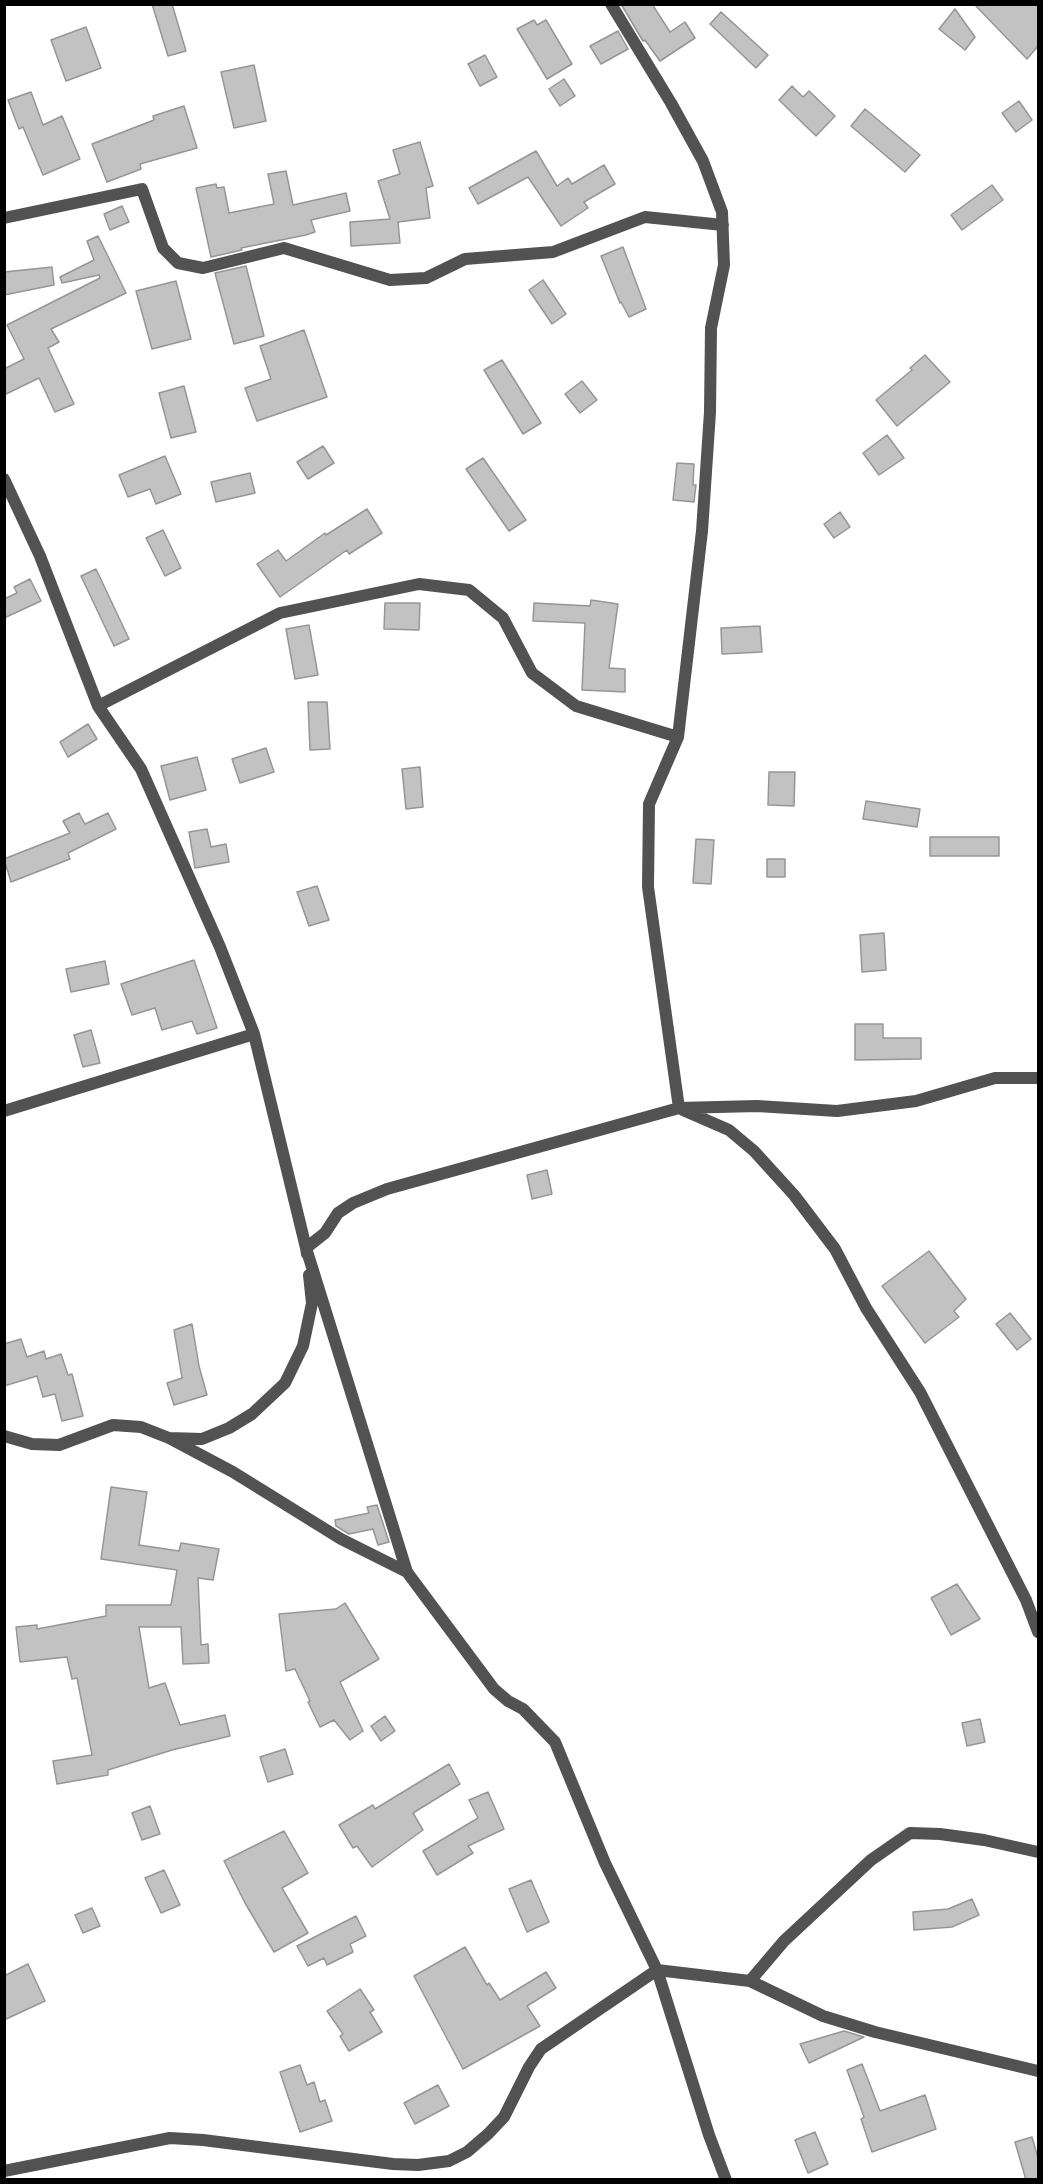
<!DOCTYPE html>
<html>
<head>
<meta charset="utf-8">
<style>
	body { margin:0 }
	#map { position:relative; width:1043px; height:2184px; overflow:hidden; background:#fff; font-family:Montserrat,sans-serif }
	canvas { display:block }
	.frame { position:absolute; inset:0; border:6px solid #000; pointer-events:none }
</style>
</head>
<body>
<div id="map">
<canvas width="1043" height="2184"></canvas>
<div class="frame"></div>
</div>
<script>
const g = document.querySelector('canvas').getContext('2d');
g.lineJoin = 'round';
function fillPath(path, color) {
  g.fillStyle = color;
  g.fill(path, 'evenodd');
}
function toPath(rows) {
  const path = new Path2D();
  for (const r of rows) {
    path.moveTo(r[0], r[1]);
    for (let i = 2; i < r.length; i += 2) path.lineTo(r[i], r[i + 1]);
  }
  return path;
}
function trace(path, color, width, dash) {
  g.strokeStyle = color;
  g.lineWidth = width;
  g.lineCap = dash ? 'butt' : 'round';
  g.setLineDash(dash || []);
  g.stroke(path);
}
const building = toPath([
	[152,4,172,4,186,51,168,56,152,4],
	[621,4,652,4,670,32,685,22,695,38,660,61,645,40,643,41,621,4],
	[974,4,1038,4,1038,46,1027,59,974,4],
	[955,9,975,37,965,50,939,29,955,9],
	[721,12,768,55,756,68,710,24,721,12],
	[534,20,537,25,546,20,572,64,547,79,517,29,534,20],
	[86,27,101,68,66,81,51,40,86,27],
	[618,31,628,49,601,64,590,46,618,31],
	[485,55,497,77,480,86,468,64,485,55],
	[254,65,266,121,234,128,221,72,254,65],
	[564,79,575,96,560,106,549,89,564,79],
	[792,86,803,97,809,91,835,116,816,136,779,100,792,86],
	[31,92,43,125,62,116,80,159,43,175,23,127,19,129,8,100,31,92],
	[1019,101,1032,120,1016,132,1002,113,1019,101],
	[184,106,197,148,140,164,141,169,107,182,92,144,154,120,153,116,184,106],
	[865,109,920,155,905,172,851,126,865,109],
	[420,142,433,186,426,188,430,218,398,222,400,243,351,246,350,222,390,219,378,181,400,174,393,150,420,142],
	[536,151,557,186,568,178,572,184,604,165,615,184,584,202,588,208,561,226,528,177,478,204,469,188,536,151],
	[286,171,293,205,346,193,350,211,311,220,315,232,306,235,241,248,242,250,211,257,196,188,216,184,217,188,224,187,229,213,274,204,268,174,286,171],
	[992,185,1003,200,962,230,951,215,992,185],
	[122,206,129,222,110,230,104,214,122,206],
	[98,236,126,293,51,329,59,342,48,348,74,404,55,412,39,378,4,395,4,369,24,359,7,325,100,278,99,275,62,283,60,277,94,260,87,241,98,236],
	[623,247,646,309,629,317,621,302,620,303,601,256,623,247],
	[246,266,264,336,234,344,215,273,246,266],
	[52,267,54,285,4,295,4,272,52,267],
	[543,280,566,314,552,324,529,290,543,280],
	[176,281,191,339,152,349,136,291,176,281],
	[304,330,327,397,257,421,245,388,271,379,260,346,304,330],
	[925,355,950,382,897,426,876,400,912,370,910,368,925,355],
	[502,360,541,423,523,434,484,370,502,360],
	[582,381,597,400,580,413,565,394,582,381],
	[184,386,196,432,171,438,159,393,184,386],
	[887,435,904,458,879,475,863,453,887,435],
	[323,446,334,463,308,479,297,462,323,446],
	[165,456,181,494,156,504,150,489,128,497,119,475,165,456],
	[483,458,526,520,509,531,466,469,483,458],
	[677,463,694,464,693,485,696,485,694,502,673,500,677,463],
	[250,473,255,493,216,502,211,482,250,473],
	[367,509,382,533,349,554,347,550,280,597,257,564,278,550,286,561,325,533,326,535,367,509],
	[840,512,850,527,834,538,824,524,840,512],
	[163,530,181,568,165,576,146,538,163,530],
	[96,569,129,639,114,646,81,576,96,569],
	[30,579,41,601,4,618,4,599,17,593,14,587,30,579],
	[591,600,618,604,609,668,625,669,625,692,582,690,585,623,533,621,534,603,590,606,591,600],
	[385,603,420,603,419,630,384,629,385,603],
	[309,625,318,675,295,679,286,629,309,625],
	[760,626,762,652,722,654,721,628,760,626],
	[308,702,327,702,330,749,310,750,308,702],
	[88,724,97,739,68,757,60,742,88,724],
	[266,748,274,772,240,783,232,759,266,748],
	[197,757,206,790,170,800,161,766,197,757],
	[420,767,423,807,406,809,402,769,420,767],
	[769,772,795,772,794,806,768,805,769,772],
	[866,801,920,809,917,827,863,819,866,801],
	[79,813,85,824,108,813,116,829,68,853,70,859,11,882,4,859,70,833,63,821,79,813],
	[207,829,211,847,226,844,229,862,195,868,189,832,207,829],
	[930,837,999,837,999,856,930,856,930,837],
	[696,839,714,840,711,884,693,883,696,839],
	[767,859,785,859,785,877,767,877,767,859],
	[317,886,329,920,309,926,297,892,317,886],
	[884,933,886,970,862,972,860,935,884,933],
	[194,960,217,1028,197,1034,192,1021,162,1030,155,1008,132,1015,121,984,194,960],
	[105,961,109,984,71,992,66,969,105,961],
	[855,1024,883,1024,883,1038,921,1038,921,1059,855,1060,855,1024],
	[91,1030,100,1063,83,1067,74,1035,91,1030],
	[547,1170,552,1194,532,1199,527,1175,547,1170],
	[929,1251,966,1299,954,1311,959,1317,925,1343,882,1286,929,1251],
	[1010,1313,1031,1339,1017,1350,996,1324,1010,1313],
	[192,1324,199,1366,207,1395,174,1405,167,1383,182,1378,174,1330,192,1324],
	[21,1339,27,1357,44,1351,46,1359,61,1354,68,1375,72,1374,83,1416,62,1421,55,1394,43,1397,37,1376,4,1386,4,1344,21,1339],
	[111,1487,147,1492,139,1545,179,1551,181,1543,219,1549,213,1580,198,1578,201,1645,208,1644,209,1663,183,1664,181,1627,139,1627,149,1688,165,1683,180,1725,225,1715,230,1736,172,1750,108,1770,108,1775,57,1784,53,1761,92,1755,77,1678,72,1679,67,1657,20,1662,16,1627,37,1625,37,1629,106,1616,106,1605,171,1605,177,1570,101,1559,111,1487],
	[377,1505,389,1542,378,1545,373,1529,349,1534,336,1526,335,1520,369,1513,367,1507,377,1505],
	[957,1584,980,1619,951,1635,931,1598,957,1584],
	[345,1603,379,1659,340,1682,363,1731,350,1740,334,1720,320,1727,308,1702,310,1701,295,1669,286,1671,279,1614,336,1609,345,1603],
	[385,1716,395,1731,381,1741,371,1726,385,1716],
	[980,1719,985,1742,967,1746,962,1723,980,1719],
	[285,1749,293,1774,268,1782,260,1757,285,1749],
	[449,1764,460,1784,413,1813,423,1830,372,1867,357,1846,353,1848,339,1825,373,1805,375,1809,449,1764],
	[488,1792,504,1829,468,1846,473,1853,437,1875,423,1851,478,1818,469,1800,488,1792],
	[150,1806,160,1834,142,1840,132,1813,150,1806],
	[284,1831,308,1873,282,1888,308,1933,274,1952,245,1903,224,1861,284,1831],
	[164,1870,180,1905,161,1913,145,1878,164,1870],
	[531,1880,549,1922,527,1932,509,1889,531,1880],
	[972,1899,979,1915,952,1927,914,1930,913,1912,948,1909,972,1899],
	[92,1908,100,1926,83,1933,75,1915,92,1908],
	[356,1916,366,1936,350,1944,353,1952,327,1965,324,1958,308,1966,297,1946,356,1916],
	[465,1947,487,1985,489,1983,500,2000,546,1972,556,1988,527,2006,540,2026,463,2069,414,1976,465,1947],
	[28,1964,45,2001,4,2020,4,1976,28,1964],
	[360,1989,374,2010,370,2012,382,2032,349,2051,340,2036,343,2034,327,2011,360,1989],
	[844,2031,864,2037,809,2063,800,2044,844,2031],
	[862,2064,880,2111,925,2095,936,2129,872,2152,861,2119,864,2117,847,2070,862,2064],
	[300,2065,307,2085,314,2082,320,2102,325,2100,332,2121,300,2132,280,2072,300,2065],
	[438,2085,449,2106,415,2124,404,2103,438,2085],
	[815,2132,828,2164,808,2173,795,2140,815,2132],
	[1032,2137,1038,2158,1038,2180,1026,2180,1015,2142,1032,2137]
]);
fillPath(building, '#c2c2c2');
trace(building, '#969696', 1.5);
trace(toPath([
	[611,4,671,103,703,161,722,212,724,265,711,328,710,412,702,531,678,737,649,804,648,887,679,1108],
	[4,218,142,189,163,248,178,263,203,268,284,248,390,280,426,278,465,259,553,252,645,217,723,225],
	[4,479,40,556,98,706,141,769,220,947,254,1034,306,1248,407,1572,494,1689,508,1701,523,1709,555,1742,605,1863,657,1970,709,2135,726,2180],
	[98,706,280,613,419,584,469,590,503,618,532,673,576,706,678,737],
	[683,1110,729,1130,754,1151,794,1195,835,1249,866,1308,920,1392,1026,1600,1038,1632],
	[4,1111,254,1034],
	[307,1254,306,1248,325,1233,338,1213,353,1203,387,1189,679,1108,757,1106,837,1111,916,1101,995,1078,1038,1078],
	[4,1436,32,1444,59,1445,113,1425,141,1427,169,1438,233,1472,341,1539,407,1572],
	[169,1438,202,1439,229,1428,252,1414,285,1383,303,1346,312,1303,309,1275],
	[750,1981,784,1941,871,1860,910,1833,940,1834,984,1840,1038,1852],
	[4,2171,170,2138,203,2140,393,2164,418,2165,449,2161,467,2152,488,2134,504,2117,529,2067,541,2049,657,1970,750,1981,823,2016,875,2032,1038,2071]
]), '#525252', 12);
</script>
</body>
</html>
